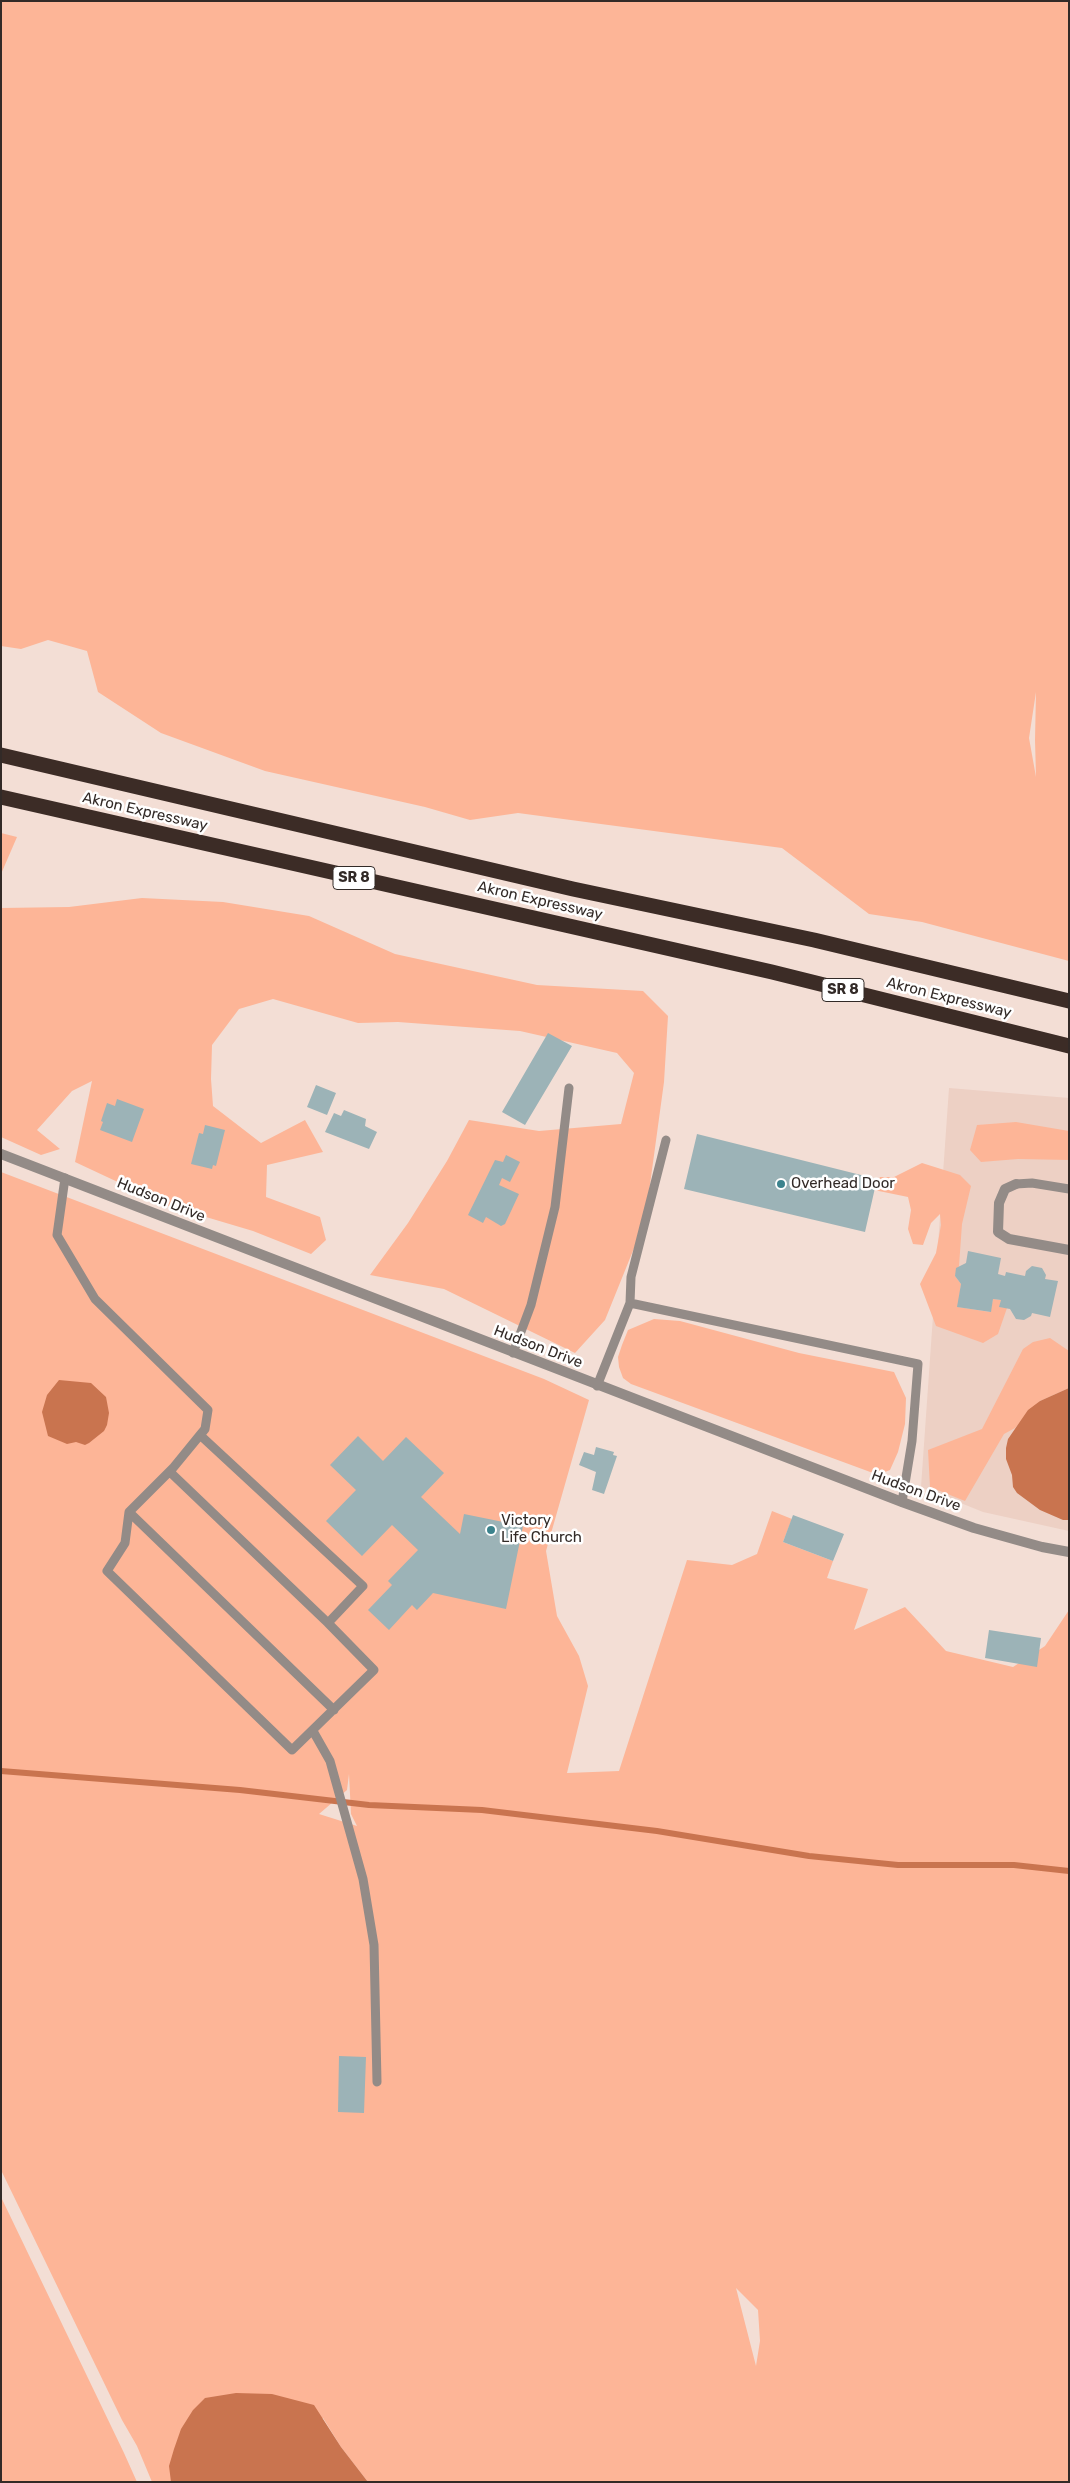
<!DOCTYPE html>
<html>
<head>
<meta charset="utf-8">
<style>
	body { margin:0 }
	#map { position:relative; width:1070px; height:2483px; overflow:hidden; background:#f3ded5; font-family:Rubik,sans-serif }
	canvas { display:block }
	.frame { position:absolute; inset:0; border:2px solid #322a27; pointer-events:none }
</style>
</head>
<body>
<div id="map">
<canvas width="1070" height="2483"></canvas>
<div class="frame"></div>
</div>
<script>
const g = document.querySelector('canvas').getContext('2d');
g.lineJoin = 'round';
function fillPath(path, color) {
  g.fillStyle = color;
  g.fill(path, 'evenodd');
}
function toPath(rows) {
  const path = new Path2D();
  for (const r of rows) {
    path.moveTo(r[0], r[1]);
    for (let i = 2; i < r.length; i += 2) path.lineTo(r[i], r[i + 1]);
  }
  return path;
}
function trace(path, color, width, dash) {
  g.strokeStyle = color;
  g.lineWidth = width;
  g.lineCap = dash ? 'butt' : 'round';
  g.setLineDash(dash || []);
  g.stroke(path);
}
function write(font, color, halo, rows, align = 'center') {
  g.font = font + ' Rubik,sans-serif';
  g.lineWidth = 5;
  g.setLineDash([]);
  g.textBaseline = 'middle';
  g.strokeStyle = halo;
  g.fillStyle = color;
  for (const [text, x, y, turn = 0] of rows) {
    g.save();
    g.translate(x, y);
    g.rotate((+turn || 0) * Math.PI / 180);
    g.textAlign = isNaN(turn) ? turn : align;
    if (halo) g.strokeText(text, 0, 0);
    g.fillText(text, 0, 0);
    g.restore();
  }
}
fillPath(toPath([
	[949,1088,1069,1098,1069,1531,983,1512,921,1487]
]), '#edd0c4');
fillPath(toPath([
	[1,1,1069,1,1069,961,922,922,869,914,782,848,518,813,470,820,425,807,265,771,161,733,98,692,87,651,48,640,21,649,1,646],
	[1036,692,1035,740,1036,777,1029,738],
	[1,833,17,837,1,874],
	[142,898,223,902,309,916,395,954,537,985,643,991,668,1016,664,1082,645,1221,605,1320,575,1353,444,1289,370,1275,408,1223,447,1161,469,1120,539,1131,621,1124,634,1073,617,1053,520,1031,398,1022,358,1023,273,999,239,1009,212,1045,211,1079,213,1106,261,1143,305,1120,323,1152,267,1165,266,1197,320,1217,326,1240,311,1254,253,1231,169,1206,75,1162,92,1081,72,1091,37,1130,60,1149,41,1155,1,1137,1,908,69,907],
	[1016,1122,1069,1131,1069,1160,1018,1159,981,1162,970,1150,977,1125],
	[922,1163,960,1175,971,1186,962,1224,959,1266,955,1276,961,1284,958,1307,990,1312,993,1299,1001,1300,1000,1307,1007,1308,998,1334,983,1343,936,1326,920,1284,936,1253,941,1225,940,1214,931,1223,923,1245,913,1244,908,1229,911,1210,908,1197,874,1190,880,1177,894,1177],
	[1,1172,544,1379,589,1400,546,1551,557,1616,579,1656,588,1686,567,1773,619,1771,687,1560,732,1565,757,1554,772,1511,792,1519,783,1542,833,1561,827,1578,868,1589,854,1630,905,1607,946,1651,1013,1667,1045,1646,1069,1610,1069,2482,368,2482,341,2447,323,2418,171,2482,152,2482,137,2446,122,2420,1,2170],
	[349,1774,351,1814,357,1826,319,1814,347,1790],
	[736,2288,758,2310,760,2341,756,2366],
	[654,1319,680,1321,799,1353,894,1372,906,1398,905,1424,898,1452,890,1470,880,1474,873,1473,631,1384,623,1378,619,1367,618,1357,622,1345,628,1330],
	[1050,1338,1069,1351,1069,1388,1040,1401,1015,1428,1004,1434,965,1501,930,1487,928,1450,982,1429,1023,1349,1033,1342],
	[1,2197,124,2453,137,2482,1,2482]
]), '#fdb597');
fillPath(toPath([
	[59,1380,91,1383,106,1397,109,1413,107,1425,104,1431,89,1443,85,1445,76,1442,67,1444,48,1436,42,1412,47,1395],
	[1069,1388,1069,1520,1063,1520,1040,1510,1017,1493,1013,1487,1012,1475,1006,1459,1006,1448,1008,1439,1028,1410,1040,1401],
	[236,2393,272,2394,314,2405,341,2447,368,2482,171,2482,169,2466,174,2449,181,2429,193,2410,205,2398]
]), '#c9744f');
trace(toPath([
	[1,1771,240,1790,369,1805,482,1810,657,1831,809,1856,898,1865,1014,1865,1069,1871]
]), '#c9744f', 6);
fillPath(toPath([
	[548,1033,572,1046,525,1125,502,1112],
	[316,1085,336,1093,327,1115,307,1107],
	[117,1099,144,1109,132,1142,100,1130,103,1122,101,1121,107,1103,115,1106],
	[344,1110,366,1119,365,1126,377,1132,369,1149,325,1132,334,1113,341,1116],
	[205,1125,225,1130,216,1166,213,1165,212,1169,191,1164,199,1133,203,1134],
	[697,1134,877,1179,865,1232,684,1189],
	[506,1155,520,1162,510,1182,502,1178,499,1185,519,1194,505,1224,501,1226,486,1217,483,1223,468,1215,495,1160,503,1162],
	[968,1251,1001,1258,998,1274,1005,1276,1006,1272,1025,1276,1026,1271,1032,1266,1042,1268,1046,1275,1045,1279,1058,1281,1050,1317,1032,1313,1031,1316,1024,1320,1016,1319,1010,1309,999,1307,1001,1300,993,1299,991,1312,957,1307,961,1284,955,1276,956,1268,966,1263],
	[358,1436,383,1461,406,1437,444,1473,421,1497,460,1534,464,1514,523,1526,506,1609,433,1593,417,1610,412,1605,389,1630,368,1610,392,1585,388,1581,418,1550,392,1525,362,1556,326,1521,356,1490,330,1465],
	[596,1447,614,1452,613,1455,617,1456,604,1494,592,1490,596,1472,579,1465,584,1452,594,1455],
	[793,1515,844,1534,833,1561,783,1542],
	[989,1630,1041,1638,1037,1667,985,1658],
	[339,2056,366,2057,364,2113,338,2112]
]), '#9cb3b7');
trace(toPath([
	[65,1178,57,1235,95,1299,208,1410,205,1429,200,1435,173,1468,129,1512,125,1543,107,1571,292,1750,374,1670,328,1623,363,1586,200,1435],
	[1016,1184,1032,1183,1069,1189],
	[630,1303,631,1277,666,1140],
	[513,1353,531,1305,555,1207,569,1088],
	[597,1386,630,1303,918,1364,912,1441,902,1502],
	[170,1472,328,1623],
	[129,1512,334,1710],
	[313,1731,330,1761,363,1879,374,1945,377,2082]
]), '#938b87', 9);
trace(toPath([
	[1016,1184,1005,1189,999,1203,998,1232,1009,1239,1069,1250]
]), '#938b87', 10);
trace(toPath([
	[1,1154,902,1502,974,1528,1042,1547,1069,1552]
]), '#938b87', 10);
trace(toPath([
	[1,755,573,889,814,940,1069,1001],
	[1,797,772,972,1069,1046]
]), '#3c2c26', 15);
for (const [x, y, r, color] of [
	[781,1184,5,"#3c838d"],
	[491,1530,5,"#3c838d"]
]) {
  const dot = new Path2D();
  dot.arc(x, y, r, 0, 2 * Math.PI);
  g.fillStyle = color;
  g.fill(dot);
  trace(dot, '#fff', 2);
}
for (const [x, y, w] of [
	[354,878,42],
	[843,990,42]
]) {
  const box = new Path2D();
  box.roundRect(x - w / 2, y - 11.5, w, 23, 4);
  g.fillStyle = '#fff';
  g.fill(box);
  trace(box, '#322a27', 1);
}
write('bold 14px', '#322a27', null, [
	["SR 8",354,878],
	["SR 8",843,990]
]);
write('15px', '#322a27', '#fff', [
	["Akron Expressway",145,812,13],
	["Akron Expressway",540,901,13],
	["Akron Expressway",949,998,14],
	["Hudson Drive",161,1200,22],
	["Hudson Drive",538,1347,21],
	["Hudson Drive",916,1491,20]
]);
write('15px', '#322a27', '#fff', [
	["Overhead Door",791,1184],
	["Victory",501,1521],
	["Life Church",501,1538]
], 'left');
</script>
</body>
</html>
